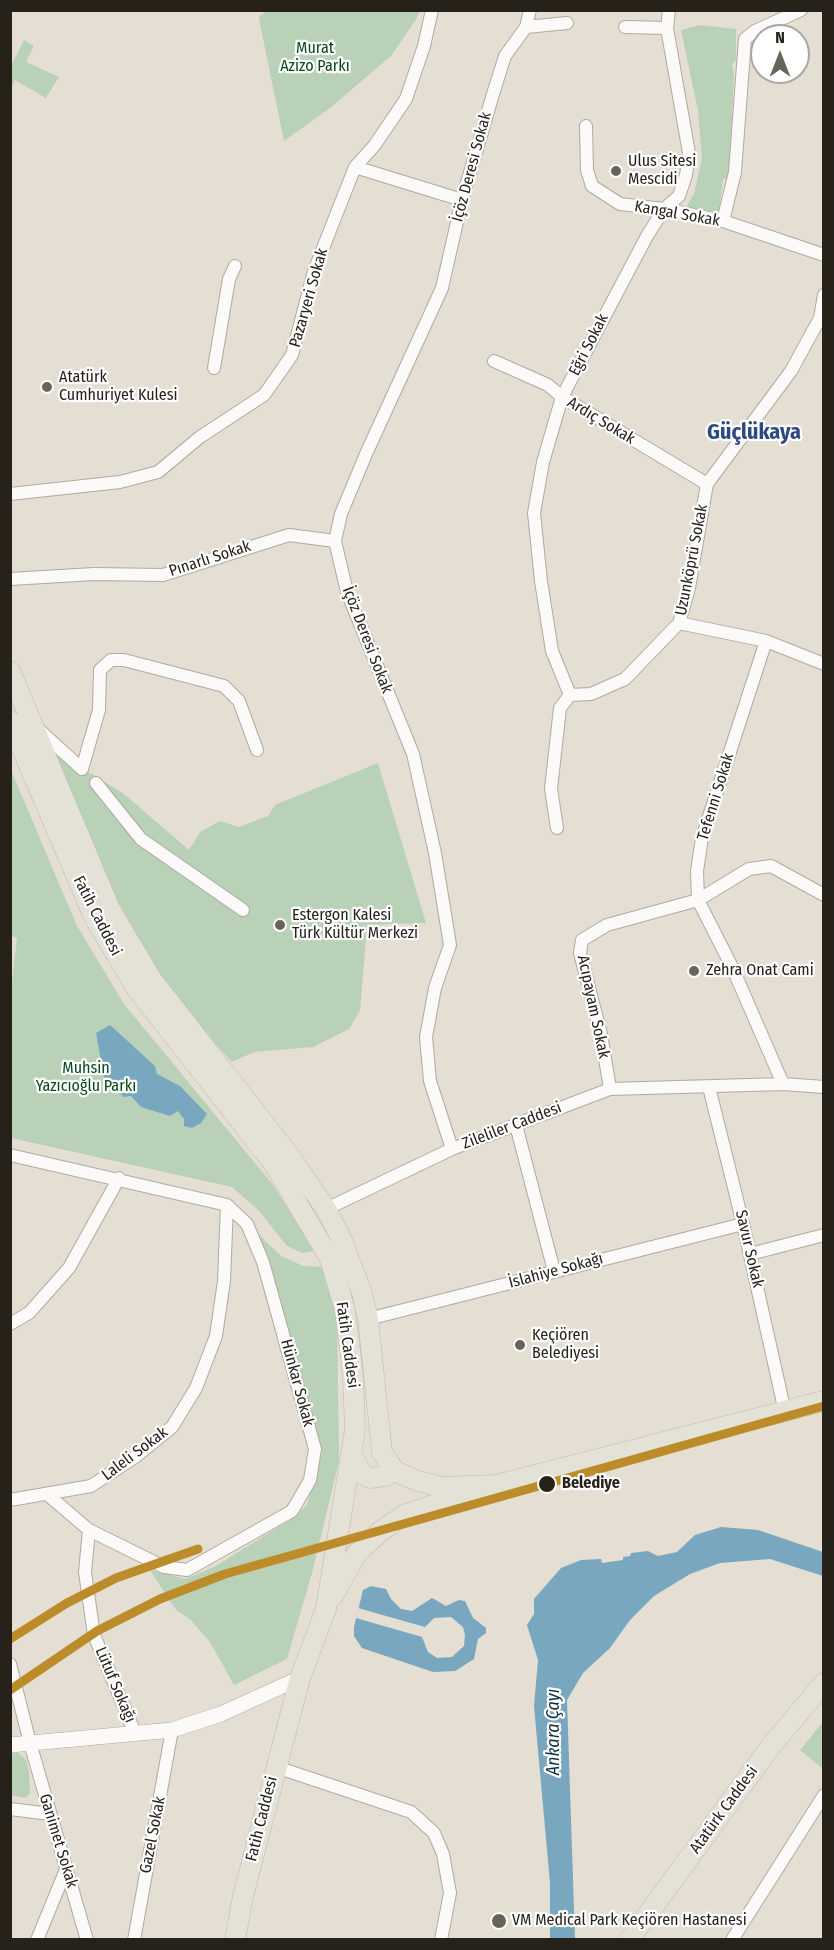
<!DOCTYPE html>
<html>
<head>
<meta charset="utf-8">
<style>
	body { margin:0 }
	#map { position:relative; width:834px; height:1950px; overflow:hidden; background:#e4ded3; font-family:"Fira Sans Condensed",sans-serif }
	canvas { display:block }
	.frame { position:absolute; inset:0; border:12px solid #26221a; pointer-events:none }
	.north { position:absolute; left:750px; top:24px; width:60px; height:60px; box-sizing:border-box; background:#fff; border:2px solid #a8a7a3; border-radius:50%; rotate:0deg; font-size:16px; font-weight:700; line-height:24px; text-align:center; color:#26221a }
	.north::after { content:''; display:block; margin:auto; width:21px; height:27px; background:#68645b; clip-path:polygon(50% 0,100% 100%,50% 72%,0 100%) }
</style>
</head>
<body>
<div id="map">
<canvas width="834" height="1950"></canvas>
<div class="frame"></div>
<div class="north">N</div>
</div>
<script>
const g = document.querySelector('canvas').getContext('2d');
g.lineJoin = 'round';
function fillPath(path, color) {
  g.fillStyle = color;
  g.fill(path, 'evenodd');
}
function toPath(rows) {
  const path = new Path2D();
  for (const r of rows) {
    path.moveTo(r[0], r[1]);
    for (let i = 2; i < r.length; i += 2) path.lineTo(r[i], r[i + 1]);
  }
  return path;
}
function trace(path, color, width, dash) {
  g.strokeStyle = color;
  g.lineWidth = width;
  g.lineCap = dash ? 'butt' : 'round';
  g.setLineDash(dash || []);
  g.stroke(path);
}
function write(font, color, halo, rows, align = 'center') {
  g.font = font + ' "Fira Sans Condensed",sans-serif';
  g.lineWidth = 4.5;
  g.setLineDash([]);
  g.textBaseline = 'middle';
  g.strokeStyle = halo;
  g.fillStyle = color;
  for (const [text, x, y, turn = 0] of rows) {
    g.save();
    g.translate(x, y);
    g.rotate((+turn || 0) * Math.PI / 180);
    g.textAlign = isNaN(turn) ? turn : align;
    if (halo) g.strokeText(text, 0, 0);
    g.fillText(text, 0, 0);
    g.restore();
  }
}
fillPath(toPath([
	[269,10,419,10,419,11,417,18,391,56,330,108,284,141,260,24,259,16],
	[700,25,736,29,736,60,732,65,734,74,729,178,723,179,718,217,685,209,694,194,702,158,698,111,681,30],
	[24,40,34,46,26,62,59,77,46,98,15,80,11,89,11,66],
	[47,746,124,794,189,850,200,832,220,821,239,827,268,816,275,805,378,763,426,923,367,925,360,1011,349,1029,313,1047,254,1052,232,1062,184,1010,114,907],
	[10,768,77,926,124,1004,273,1185,315,1251,303,1253,287,1246,259,1211,232,1187,11,1138,10,999,17,938,10,935],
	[256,1232,281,1256,303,1266,324,1267,337,1316,339,1461,312,1573,287,1659,234,1685,210,1642,191,1620,176,1610,150,1570,185,1579,214,1567,293,1518,307,1505,315,1478,322,1453],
	[823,1722,823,1769,800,1750],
	[18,1753,26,1760,29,1772,30,1794,25,1798,11,1795,11,1754]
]), '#b9d1b6');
fillPath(toPath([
	[110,1025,155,1066,157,1074,180,1086,207,1114,201,1123,192,1128,184,1126,184,1119,178,1111,170,1116,141,1107,131,1096,124,1097,111,1086,104,1077,96,1033],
	[721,1527,758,1530,823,1552,823,1576,770,1559,720,1563,690,1574,654,1596,630,1620,610,1648,583,1673,567,1700,575,1939,550,1939,550,1883,534,1706,538,1660,527,1625,534,1614,534,1599,561,1568,581,1560,601,1559,602,1563,623,1560,623,1557,630,1556,631,1553,648,1551,658,1556,677,1552,695,1535],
	[371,1586,386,1589,391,1599,401,1609,412,1611,432,1598,446,1606,459,1600,465,1601,473,1618,486,1628,486,1633,478,1639,474,1659,455,1671,433,1672,362,1648,354,1636,354,1627,363,1590]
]), '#78a7bf');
fillPath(toPath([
	[358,1608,425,1627,434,1618,451,1617,463,1627,465,1635,464,1646,452,1657,437,1658,428,1652,422,1637,356,1618]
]), '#e4ded3');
const minor = toPath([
	[526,27,567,23],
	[625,27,667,28],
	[586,126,587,170,592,186,620,204,664,209,723,221,824,255],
	[355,167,462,200],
	[723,221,735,172,745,39,755,31,801,10],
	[494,361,548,385,562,397,707,484],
	[214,368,229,279,235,266],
	[10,494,120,482,158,472,200,437,264,395,292,355,314,271,355,167,374,146,406,99,424,46,432,10],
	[10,579,94,574,163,575,289,535,335,541],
	[679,623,766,641,824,664],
	[766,641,702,838,697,871,698,900,733,969,783,1084],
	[570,695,552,651,541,581,534,513,543,462,562,397,647,236,664,209,679,196,686,175,689,153,667,28,669,10],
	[38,729,82,769,99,710,100,670,111,660,124,660,224,686,239,701,257,750],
	[96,783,141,839,243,910],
	[557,828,551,789,560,708,570,695,591,694,625,679,679,623,689,588,707,484,791,371,820,318,824,295],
	[709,1087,743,1224,785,1412],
	[610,1089,601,1034,580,953,582,940,607,925,698,900,749,869,771,866,824,895],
	[516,1125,554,1271],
	[452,1149,430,1081,426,1037,435,988,450,945,435,853,413,754,347,592,335,541,341,514,366,454,442,288,462,200,493,94,505,56,526,27,530,10],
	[10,1155,227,1205,247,1224,263,1262,315,1449,310,1480,292,1511,187,1570,164,1567,89,1530,48,1495],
	[326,1209,452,1149,610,1089,783,1084,824,1087],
	[750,1254,824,1235],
	[368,1319,743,1224],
	[10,1324,29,1313,69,1268,119,1178],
	[10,1500,91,1486,135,1457,172,1427,196,1388,216,1336,224,1281,227,1205],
	[89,1530,85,1572,94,1635,135,1733],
	[10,1664,30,1743,87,1940],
	[276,1767,411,1812,434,1833,443,1854,450,1893,441,1940],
	[10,1809,50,1814],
	[37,1940,67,1867],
	[134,1940,172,1730],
	[732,1940,824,1795]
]);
const tertiary = toPath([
	[10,1745,172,1730,221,1714,300,1678]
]);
const primary = toPath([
	[10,671,110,909,152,980,288,1154,326,1209,341,1238,362,1293,368,1319,382,1452,394,1471,418,1481,441,1487,497,1485],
	[10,721,94,917,137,989,274,1164,330,1259,345,1310,353,1376,355,1430,326,1609,300,1678,243,1896,235,1940],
	[351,1453,362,1474,370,1478,386,1476,391,1465],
	[333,1596,357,1553,381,1531,406,1514,485,1488,824,1401],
	[629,1940,771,1746,824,1683]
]);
trace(minor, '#afaaa2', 14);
trace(tertiary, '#afaaa2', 16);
trace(primary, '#bebab5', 21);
trace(minor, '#fbfaf8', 12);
trace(tertiary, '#fbfaf8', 15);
trace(primary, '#e4e1d6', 20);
trace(toPath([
	[10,1639,67,1603,116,1578,198,1549],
	[10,1690,97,1631,160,1599,225,1574,824,1406]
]), '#bb8c29', 9);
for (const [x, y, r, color] of [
	[616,171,6,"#68645b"],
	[47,387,6,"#68645b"],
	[280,925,6,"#68645b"],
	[694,971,6,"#68645b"],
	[520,1345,6,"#68645b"],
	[547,1484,9,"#26221a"],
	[499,1921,8,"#68645b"]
]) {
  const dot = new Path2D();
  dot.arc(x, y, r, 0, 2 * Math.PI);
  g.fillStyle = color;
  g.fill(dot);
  trace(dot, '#fff', 2);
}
write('16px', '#05491c', '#fff', [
	["Murat",315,49],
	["Azizo Parkı",315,67],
	["Muhsin",86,1069],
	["Yazıcıoğlu Parkı",86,1087]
]);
write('16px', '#26221a', '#fff', [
	["Ulus Sitesi",628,162],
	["Mescidi",628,180],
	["Atatürk",59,378],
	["Cumhuriyet Kulesi",59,396],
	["Estergon Kalesi",292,916],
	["Türk Kültür Merkezi",292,934],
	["Zehra Onat Cami",706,971],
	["Keçiören",532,1336],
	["Belediyesi",532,1354],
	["VM Medical Park Keçiören Hastanesi",512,1921]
], 'left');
write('16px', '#26221a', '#fff', [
	["İçöz Deresi Sokak",472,167,-75],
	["Kangal Sokak",677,214,10],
	["Pazaryeri Sokak",309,298,-74],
	["Eğri Sokak",589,345,-63],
	["Ardıç Sokak",601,421,31],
	["Pınarlı Sokak",210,559,-18],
	["Uzunköprü Sokak",692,560,-79],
	["İçöz Deresi Sokak",367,640,69],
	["Tefenni Sokak",716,797,-73],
	["Fatih Caddesi",97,916,63],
	["Acıpayam Sokak",593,1007,78],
	["Zileliler Caddesi",512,1126,-21],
	["Savur Sokak",749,1249,77],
	["İslahiye Sokağı",556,1271,-15],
	["Fatih Caddesi",347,1345,82],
	["Hünkar Sokak",297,1383,75],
	["Laleli Sokak",135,1454,-37],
	["Lütuf Sokağı",115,1685,67],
	["Atatürk Caddesi",724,1810,-54],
	["Fatih Caddesi",262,1819,-76],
	["Gazel Sokak",153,1835,-79],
	["Ganimet Sokak",58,1841,73]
]);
write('bold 16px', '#26221a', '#fff', [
	["Belediye",562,1484]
], 'left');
write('italic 18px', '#113142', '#fff', [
	["Ankara Çayı",554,1732,-90]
]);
write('bold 22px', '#2c4981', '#fff', [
	["Güçlükaya",754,433]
]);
</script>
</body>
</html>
